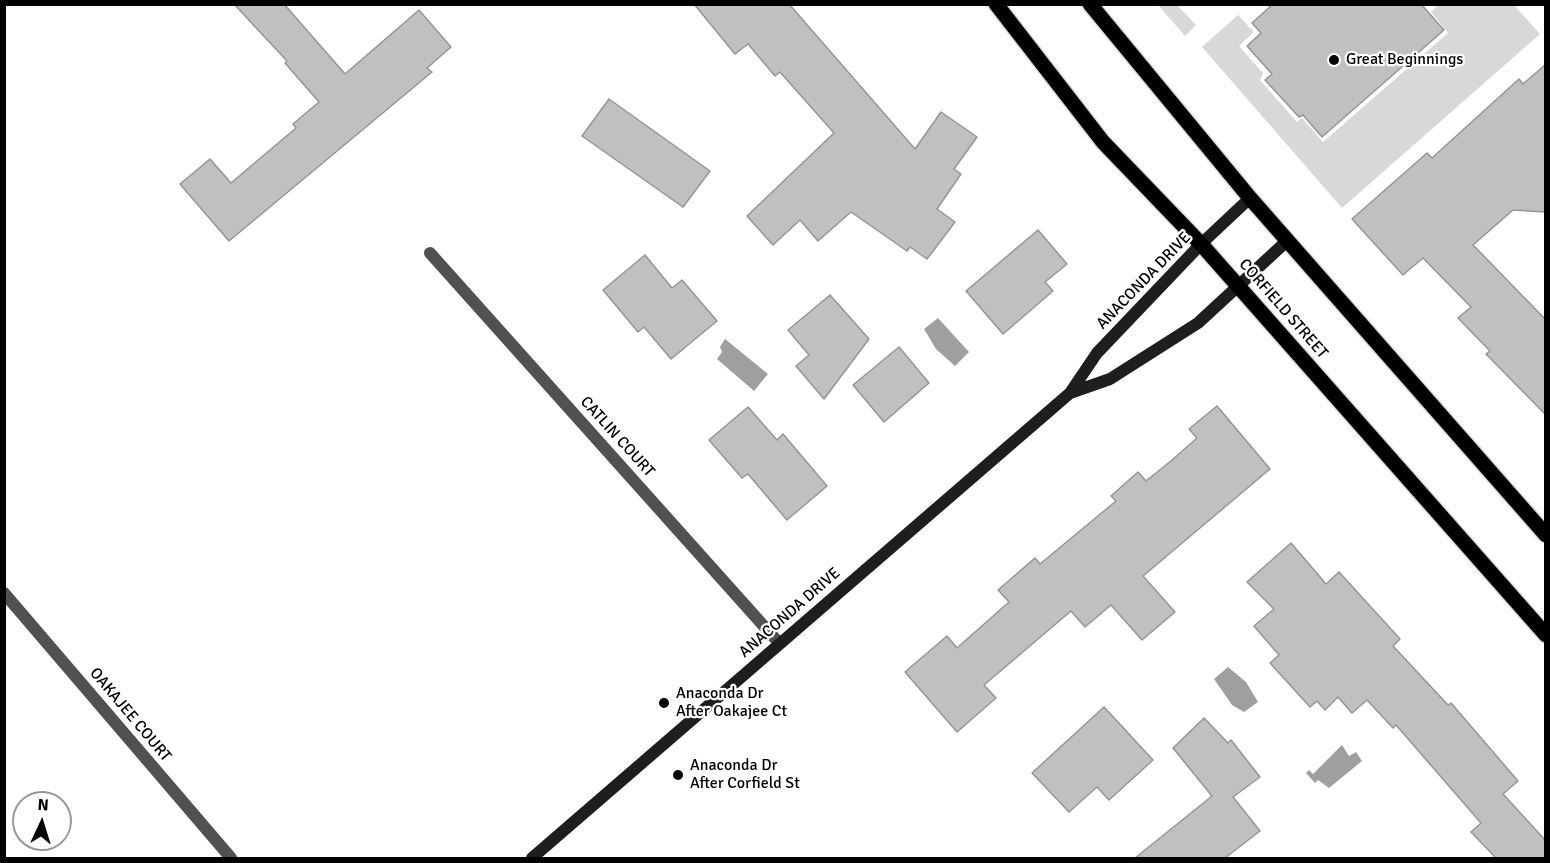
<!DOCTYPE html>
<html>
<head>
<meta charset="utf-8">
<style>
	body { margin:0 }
	#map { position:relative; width:1550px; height:863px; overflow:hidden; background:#fff; font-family:Signika,sans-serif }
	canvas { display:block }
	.frame { position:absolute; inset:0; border:6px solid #000; pointer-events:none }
	.north { position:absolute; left:12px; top:791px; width:60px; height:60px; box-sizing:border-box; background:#fff; border:2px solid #999; border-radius:50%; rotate:4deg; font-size:16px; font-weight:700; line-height:24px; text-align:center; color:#000 }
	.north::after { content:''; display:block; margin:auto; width:21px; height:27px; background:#000; clip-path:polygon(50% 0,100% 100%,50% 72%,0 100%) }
</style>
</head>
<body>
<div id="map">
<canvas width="1550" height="863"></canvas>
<div class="frame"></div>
<div class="north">N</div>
</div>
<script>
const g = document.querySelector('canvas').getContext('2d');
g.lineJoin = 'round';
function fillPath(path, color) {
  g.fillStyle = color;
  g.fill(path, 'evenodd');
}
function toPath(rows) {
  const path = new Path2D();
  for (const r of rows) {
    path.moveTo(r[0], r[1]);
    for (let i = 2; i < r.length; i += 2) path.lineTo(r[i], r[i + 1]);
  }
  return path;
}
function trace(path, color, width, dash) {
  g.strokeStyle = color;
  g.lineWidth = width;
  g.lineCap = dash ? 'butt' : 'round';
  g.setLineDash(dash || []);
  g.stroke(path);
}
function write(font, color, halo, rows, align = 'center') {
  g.font = font + ' Signika,sans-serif';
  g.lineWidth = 4.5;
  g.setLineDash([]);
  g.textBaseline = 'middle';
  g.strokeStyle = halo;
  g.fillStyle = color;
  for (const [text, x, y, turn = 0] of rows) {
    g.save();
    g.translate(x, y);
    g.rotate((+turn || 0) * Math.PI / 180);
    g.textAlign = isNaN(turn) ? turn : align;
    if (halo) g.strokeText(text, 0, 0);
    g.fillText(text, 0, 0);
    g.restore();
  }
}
fillPath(toPath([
	[1440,4,1514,5,1540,34,1342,208,1202,47,1238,15,1254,32,1239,46,1263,73,1260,80,1297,122,1302,118,1323,142,1448,33,1431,12],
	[1158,5,1177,5,1196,25,1185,36]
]), '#d8d8d8');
fillPath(toPath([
	[938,318,969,352,955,366,936,349,924,329],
	[725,339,768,374,754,391,717,359,722,352,720,347],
	[1228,667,1246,682,1258,702,1244,712,1232,705,1214,679],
	[1342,745,1349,756,1356,752,1362,761,1329,788,1318,780,1315,783,1306,773,1309,770,1313,774]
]), '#9f9f9f');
const building = toPath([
	[234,4,284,4,345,74,419,10,451,47,427,68,432,72,229,241,180,184,210,159,231,183,296,128,293,124,319,102,285,63,287,61,234,4],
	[694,4,789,4,915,149,941,112,977,137,954,169,961,174,937,209,955,222,927,259,910,247,907,251,851,212,818,241,800,220,773,245,747,216,834,133,780,72,775,76,748,44,735,54,694,4],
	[1273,4,1421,4,1444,30,1322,137,1303,115,1299,117,1265,80,1272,74,1247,46,1261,33,1252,23,1273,4],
	[1545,65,1545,212,1513,210,1473,245,1545,319,1545,414,1486,354,1490,351,1458,318,1471,307,1423,258,1403,275,1352,219,1427,153,1432,158,1519,79,1523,84,1545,65],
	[609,99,710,171,683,207,582,136,609,99],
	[1038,230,1067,264,1045,282,1053,291,1003,334,966,291,1038,230],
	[645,255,672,288,682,280,717,321,671,359,644,327,638,332,603,290,645,255],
	[830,295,869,339,824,399,796,366,809,355,788,330,830,295],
	[899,347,929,383,884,422,853,385,899,347],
	[1217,406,1270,469,1143,576,1175,612,1142,640,1111,605,1085,627,1071,611,984,685,996,698,957,732,905,672,947,636,957,648,1009,602,998,590,1035,558,1040,564,1116,501,1111,496,1138,472,1146,481,1172,460,1197,438,1189,429,1217,406],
	[748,407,777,440,783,434,827,486,787,520,748,474,742,478,709,440,748,407],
	[1291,543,1326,584,1339,572,1400,639,1393,646,1448,705,1451,703,1518,781,1503,794,1545,840,1545,858,1496,858,1471,832,1481,823,1396,725,1393,728,1367,700,1352,713,1338,697,1325,710,1317,701,1310,707,1270,663,1279,655,1254,626,1274,609,1247,582,1291,543],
	[1104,707,1153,760,1109,800,1097,787,1069,812,1032,773,1104,707],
	[1204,718,1228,743,1231,740,1260,777,1233,797,1260,831,1225,858,1135,858,1212,796,1173,748,1204,718]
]);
fillPath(building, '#c0c0c0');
trace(building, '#959595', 1.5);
const primary = toPath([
	[996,4,1103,142,1201,244,1546,635],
	[1090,4,1250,198,1546,535]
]);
trace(primary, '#dbdbdb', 18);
trace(toPath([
	[430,253,779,643],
	[4,593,231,858]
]), '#515151', 12);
trace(toPath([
	[1070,393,1110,379,1198,323,1288,240],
	[532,858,1070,393,1097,353,1201,244,1250,198]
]), '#1e1e1e', 12);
trace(primary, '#000', 15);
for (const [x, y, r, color] of [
	[1334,60,6,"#000"],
	[664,703,6,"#000"],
	[678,775,6,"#000"]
]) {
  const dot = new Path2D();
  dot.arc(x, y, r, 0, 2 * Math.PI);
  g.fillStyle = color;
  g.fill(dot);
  trace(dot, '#fff', 2);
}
write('16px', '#000', '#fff', [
	["Great Beginnings",1346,60],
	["Anaconda Dr",676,694],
	["After Oakajee Ct",676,712],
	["Anaconda Dr",690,766],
	["After Corfield St",690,784]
], 'left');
write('16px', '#000', '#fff', [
	["ANACONDA DRIVE",1144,281,-46],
	["CORFIELD STREET",1283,309,49],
	["CATLIN COURT",617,437,48],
	["ANACONDA DRIVE",790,613,-41],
	["OAKAJEE COURT",130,715,50]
]);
</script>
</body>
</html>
